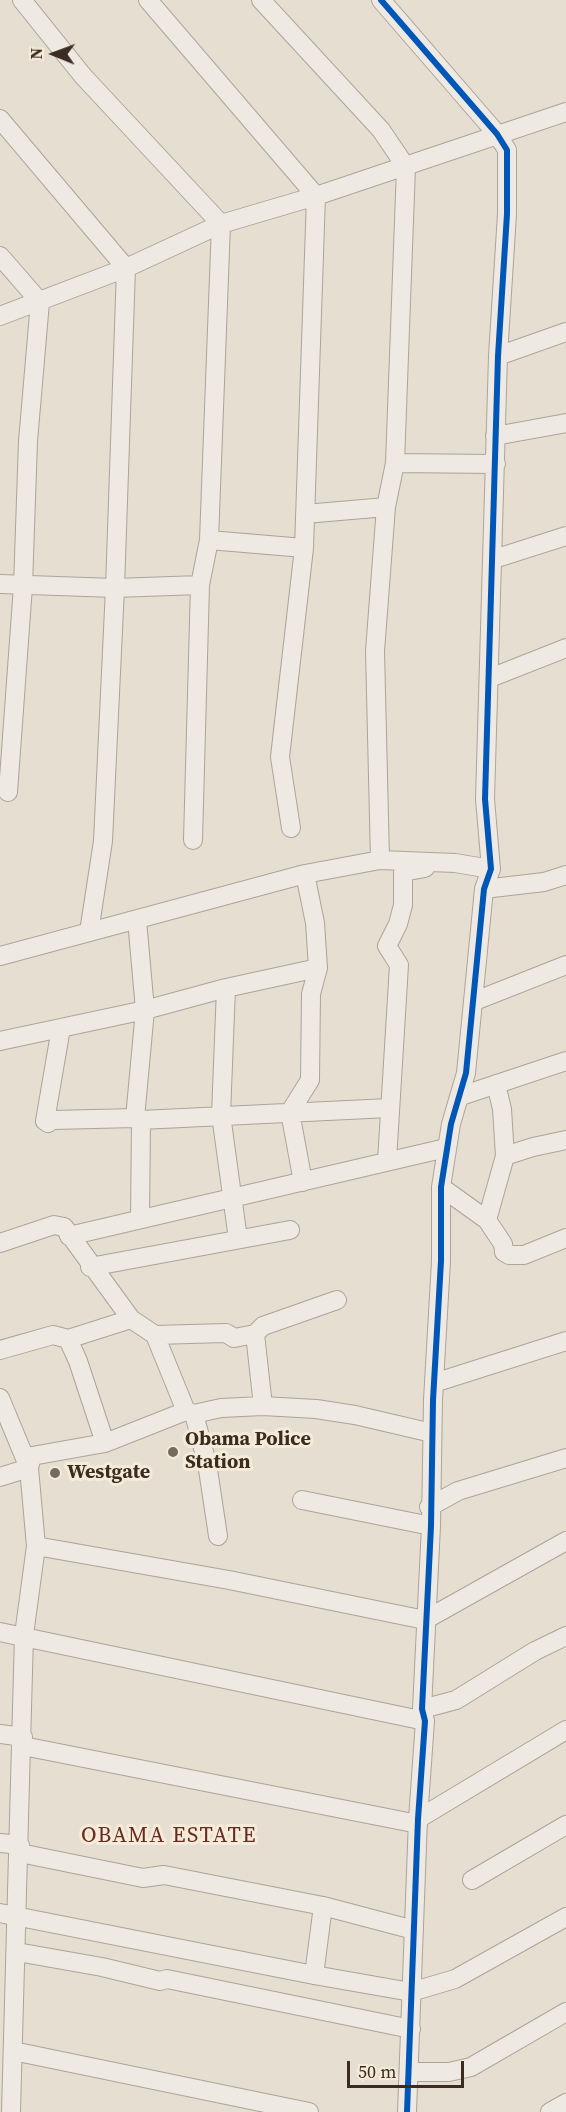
<!DOCTYPE html>
<html>
<head>
<meta charset="utf-8">
<style>
	body { margin:0 }
	#map { position:relative; width:566px; height:2112px; overflow:hidden; background:#e6ded1; font-family:"Source Serif 4",serif }
	canvas { display:block }
	.north { position:absolute; left:24px; top:24px; width:60px; height:60px; -webkit-text-stroke:4px #f5ebd8; paint-order:stroke; rotate:271deg; font-size:16px; font-weight:700; line-height:24px; text-align:center; color:#3b2c21 }
	.north::after { content:''; display:block; margin:auto; width:21px; height:27px; background:#3b2c21; clip-path:polygon(50% 0,100% 100%,50% 72%,0 100%) }
	.scale { position:absolute; left:347px; top:2061px; width:117px; height:27px; box-sizing:border-box; border:3px solid #3b2c21; border-top:0; padding-left:8px; font-size:18px; line-height:21px; white-space:nowrap; color:#3b2c21; -webkit-text-stroke:4px #f5ebd8; paint-order:stroke }
</style>
</head>
<body>
<div id="map">
<canvas width="566" height="2112"></canvas>
<div class="north">N</div>
<div class="scale">50 m</div>
</div>
<script>
const g = document.querySelector('canvas').getContext('2d');
g.lineJoin = 'round';
function toPath(rows) {
  const path = new Path2D();
  for (const r of rows) {
    path.moveTo(r[0], r[1]);
    for (let i = 2; i < r.length; i += 2) path.lineTo(r[i], r[i + 1]);
  }
  return path;
}
function trace(path, color, width, dash) {
  g.strokeStyle = color;
  g.lineWidth = width;
  g.lineCap = dash ? 'butt' : 'round';
  g.setLineDash(dash || []);
  g.stroke(path);
}
function write(font, color, halo, rows, align = 'center') {
  g.font = font + ' "Source Serif 4",serif';
  g.lineWidth = 6;
  g.setLineDash([]);
  g.textBaseline = 'middle';
  g.strokeStyle = halo;
  g.fillStyle = color;
  for (const [text, x, y, turn = 0] of rows) {
    g.save();
    g.translate(x, y);
    g.rotate((+turn || 0) * Math.PI / 180);
    g.textAlign = isNaN(turn) ? turn : align;
    if (halo) g.strokeText(text, 0, 0);
    g.fillText(text, 0, 0);
    g.restore();
  }
}
const minor = toPath([
	[22,0,83,76,221,224,209,540,200,585,193,840],
	[148,0,316,196,304,548,280,757,291,828],
	[261,0,381,130,406,167,395,463,386,507,375,651,380,860],
	[381,0,497,134,507,150,507,214,498,356,485,799,491,869,484,889,466,1073,451,1124,441,1187,441,1261,433,1400,431,1526,422,1709,425,1721,418,1819,407,2112],
	[0,119,126,268,115,588,103,841,89,932],
	[0,256,40,302,28,441,23,586,8,792],
	[0,316,126,268,221,224,316,196,566,112],
	[498,356,566,332],
	[495,436,566,423],
	[395,463,496,464],
	[305,514,386,507],
	[209,540,304,548],
	[494,559,566,536],
	[0,584,115,588,200,585],
	[490,678,566,648],
	[484,889,544,882,566,875],
	[137,920,145,1010,135,1118,141,1120,140,1219],
	[0,956,305,874,380,860,455,863,491,869],
	[226,988,221,1115,238,1239],
	[475,1001,566,965],
	[61,1028,45,1121,48,1123,53,1120,135,1118],
	[0,1041,145,1010,226,988,318,968],
	[496,1084,502,1109,505,1156],
	[461,1096,566,1061],
	[141,1120,389,1108],
	[387,1161,399,965,387,946,398,924,403,905,403,872,425,868],
	[303,1182,290,1112,310,1080,311,994,318,968,315,923,305,874],
	[441,1187,487,1220,503,1244,504,1252,509,1255,524,1255,566,1238],
	[487,1220,505,1156,533,1147,566,1140],
	[69,1236,446,1148],
	[0,1243,54,1225,64,1227,131,1319,155,1335,186,1411],
	[90,1267,290,1230],
	[255,1334,263,1326,337,1300],
	[155,1335,226,1333,234,1338,255,1334,263,1406],
	[68,1339,131,1319],
	[0,1350,53,1335,68,1339,78,1361,105,1443],
	[434,1383,566,1341],
	[0,1398,29,1468,36,1546,24,1635,11,2112],
	[194,1414,207,1463,218,1536],
	[0,1477,29,1468,32,1456,105,1443,186,1411,194,1414,221,1408,263,1406,316,1409,355,1415,432,1433],
	[302,1500,431,1526],
	[429,1507,458,1491,566,1458],
	[36,1546,229,1580,425,1620,566,1541],
	[0,1632,425,1721],
	[422,1709,456,1700,535,1651,566,1636],
	[0,1734,23,1737],
	[23,1746,418,1824],
	[418,1819,566,1730],
	[0,1843,20,1845],
	[20,1853,143,1878,164,1875,323,1906,414,1930],
	[472,1880,566,1825],
	[0,1913,314,1975,411,1992,455,1979,566,1917],
	[17,1952,102,1967,160,1981,167,1979,411,2029],
	[314,1975,323,1906],
	[13,2051,309,2112],
	[410,2072,449,2072,471,2067,566,2012],
	[550,2112,566,2103]
]);
trace(minor, '#aca499', 20);
trace(minor, '#eee9e2', 18);
trace(toPath([
	[381,0,497,134,507,150,507,214,498,356,485,799,491,869,484,889,466,1073,451,1124,441,1187,441,1261,433,1400,431,1526,422,1709,425,1721,418,1819,407,2112]
]), '#0057b8', 6);
for (const [x, y, r, color] of [
	[173,1452,6,"#776a5f"],
	[55,1473,6,"#776a5f"]
]) {
  const dot = new Path2D();
  dot.arc(x, y, r, 0, 2 * Math.PI);
  g.fillStyle = color;
  g.fill(dot);
  trace(dot, '#f5ebd8', 2);
}
write('bold 20px', '#3b2c21', '#f5ebd8', [
	["Obama Police",185,1440],
	["Station",185,1463],
	["Westgate",67,1473]
], 'left');
g.letterSpacing = '1.5px';
write('22px', '#662c21', '#f5ebd8', [
	["OBAMA ESTATE",169,1836]
]);
g.letterSpacing = '0px';
</script>
</body>
</html>
